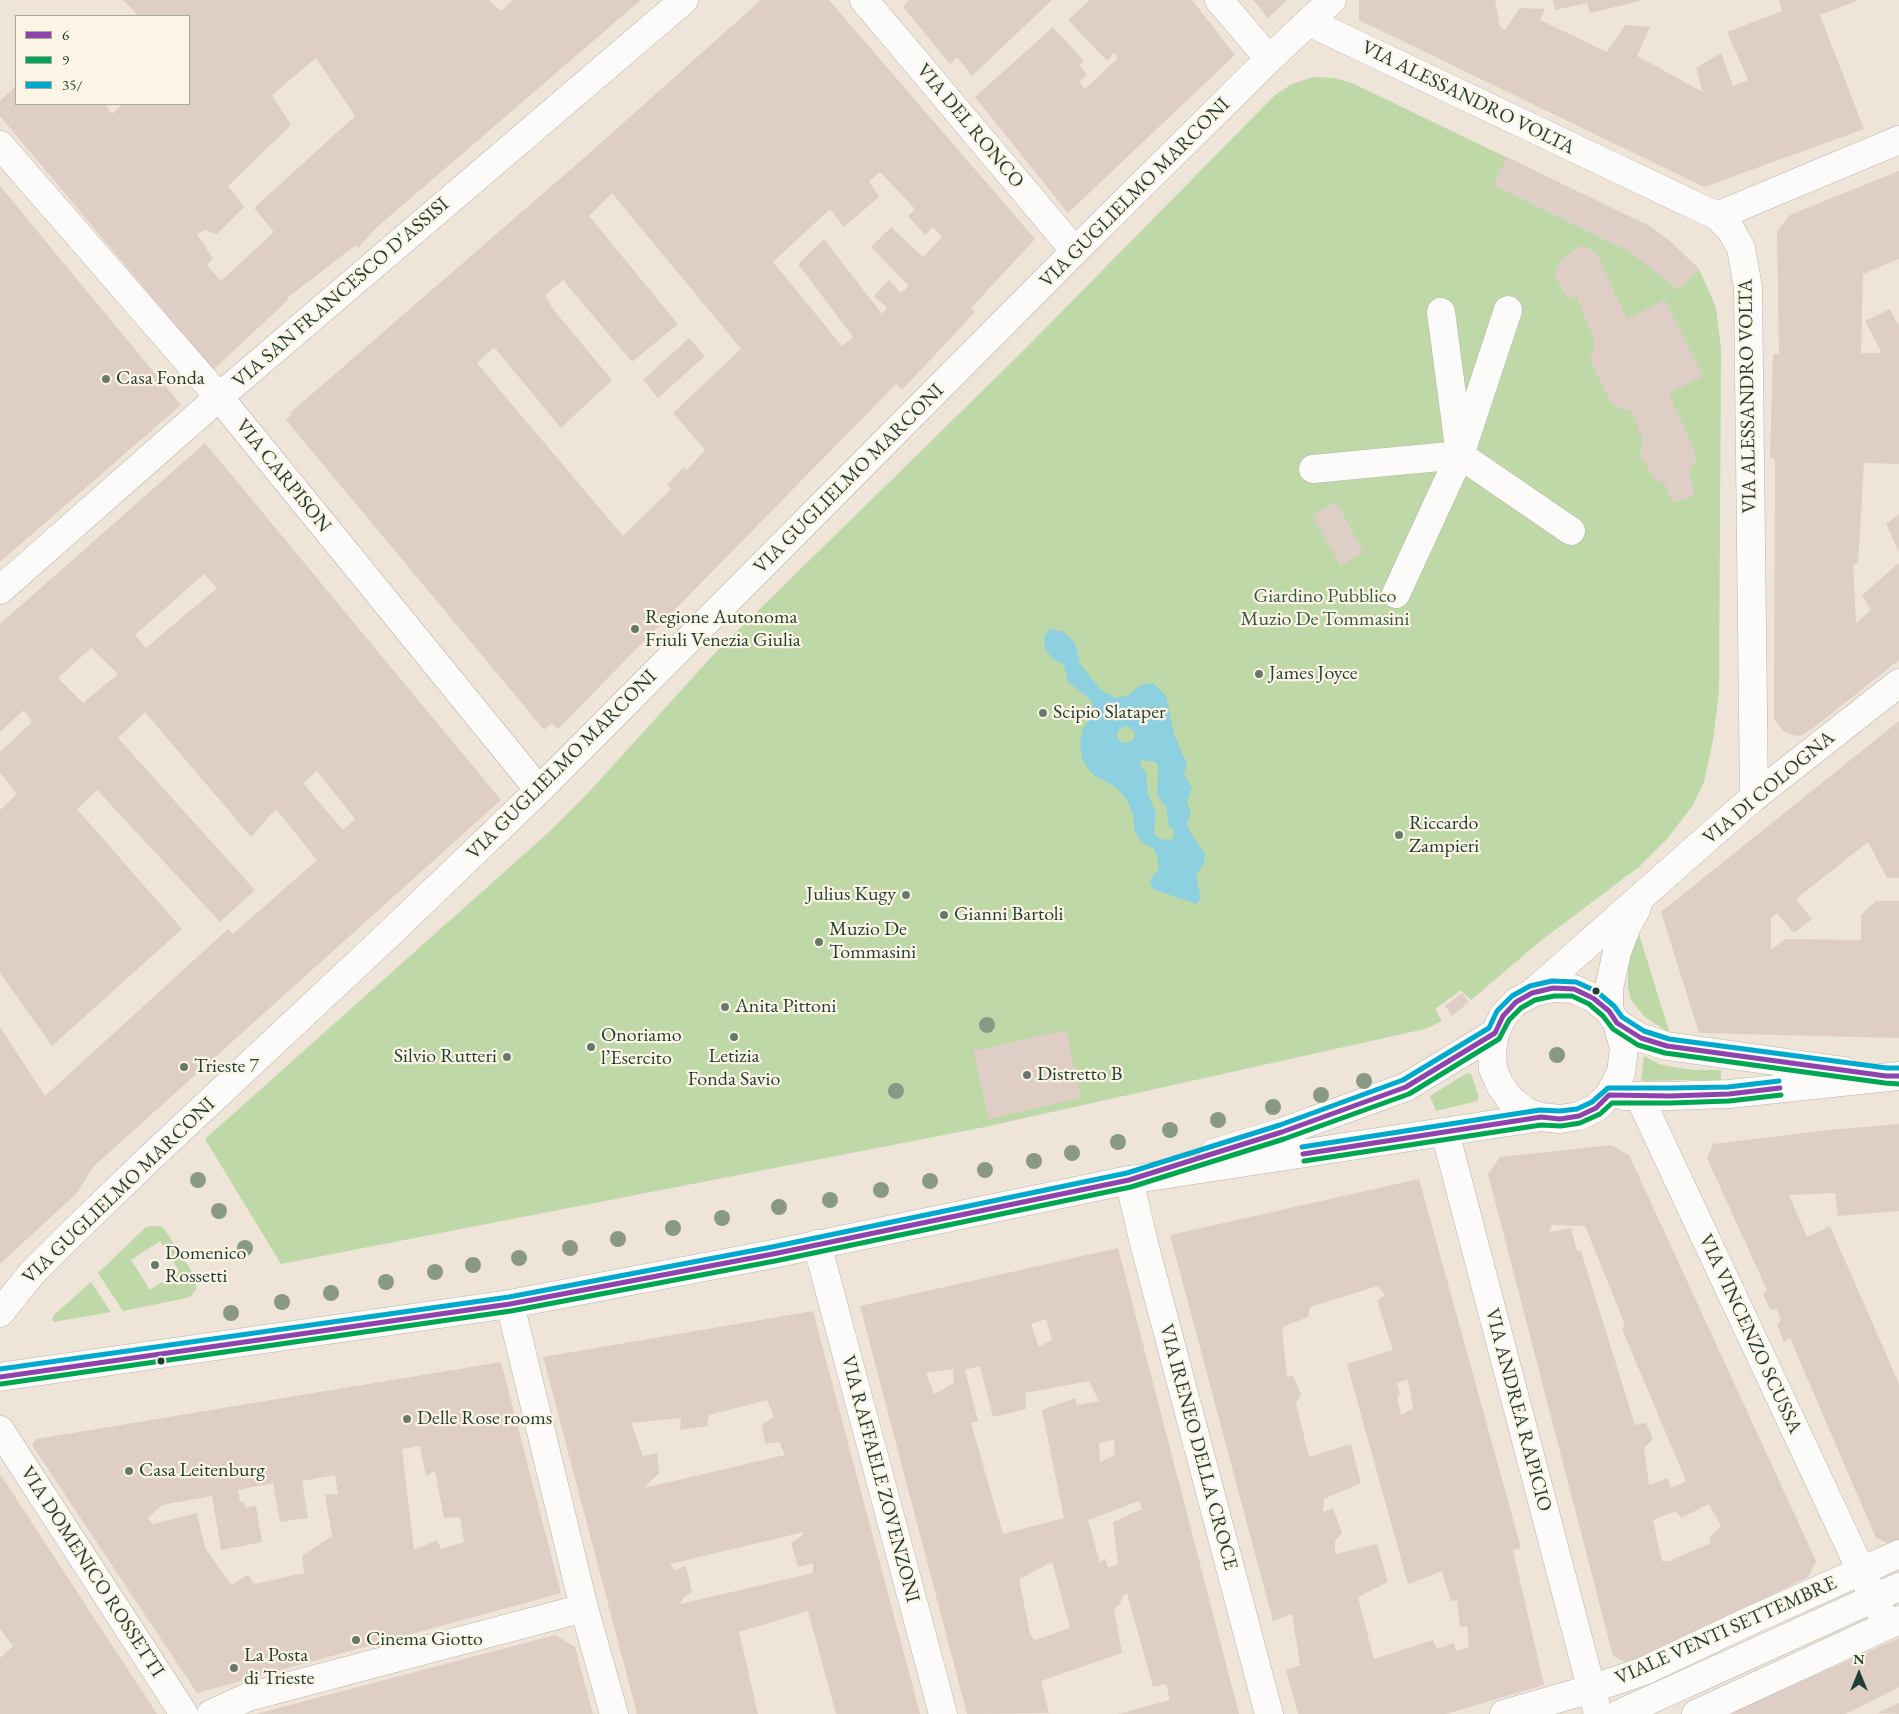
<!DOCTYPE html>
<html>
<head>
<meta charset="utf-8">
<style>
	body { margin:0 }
	#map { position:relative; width:1899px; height:1714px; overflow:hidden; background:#eee5d8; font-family:"EB Garamond",serif }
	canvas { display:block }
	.legend { position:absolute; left:15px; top:15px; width:175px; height:90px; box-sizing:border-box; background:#fcf5e5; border:1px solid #a4ab9e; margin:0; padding:6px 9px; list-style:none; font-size:15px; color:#1f3d34 }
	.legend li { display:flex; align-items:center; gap:10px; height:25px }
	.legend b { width:25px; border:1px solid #a4ab9e }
	.north { position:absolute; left:1834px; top:1649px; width:50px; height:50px; -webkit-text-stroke:4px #fcf5e5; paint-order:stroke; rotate:0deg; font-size:14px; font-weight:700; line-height:20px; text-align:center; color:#1f3d34 }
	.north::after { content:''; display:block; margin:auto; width:18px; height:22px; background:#1f3d34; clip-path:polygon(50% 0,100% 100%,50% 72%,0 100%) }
</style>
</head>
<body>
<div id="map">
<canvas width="1899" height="1714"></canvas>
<ul class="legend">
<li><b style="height:6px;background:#8e44ad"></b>6</li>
<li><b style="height:6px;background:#00a651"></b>9</li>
<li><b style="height:6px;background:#00a9ce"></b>35/</li>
</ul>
<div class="north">N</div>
</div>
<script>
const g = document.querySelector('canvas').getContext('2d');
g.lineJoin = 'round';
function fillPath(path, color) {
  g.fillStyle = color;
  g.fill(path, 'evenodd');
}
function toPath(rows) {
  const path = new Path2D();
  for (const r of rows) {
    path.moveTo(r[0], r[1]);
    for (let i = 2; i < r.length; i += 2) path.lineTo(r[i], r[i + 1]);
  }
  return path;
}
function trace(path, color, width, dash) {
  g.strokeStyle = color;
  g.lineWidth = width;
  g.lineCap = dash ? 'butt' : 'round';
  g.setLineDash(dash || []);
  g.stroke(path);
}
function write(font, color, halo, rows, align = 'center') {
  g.font = font + ' "EB Garamond",serif';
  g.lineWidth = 4.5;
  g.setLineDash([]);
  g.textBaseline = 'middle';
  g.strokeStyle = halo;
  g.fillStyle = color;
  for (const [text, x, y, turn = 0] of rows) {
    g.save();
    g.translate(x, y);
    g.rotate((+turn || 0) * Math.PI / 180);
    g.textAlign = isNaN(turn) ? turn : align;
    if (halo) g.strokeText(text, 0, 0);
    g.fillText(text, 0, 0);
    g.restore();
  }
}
fillPath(toPath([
	[1314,77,1333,78,1352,83,1651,227,1672,243,1699,269,1709,291,1716,308,1721,348,1719,692,1713,740,1704,782,1693,805,1666,840,1640,866,1543,939,1471,1000,1461,990,1435,1009,1442,1021,1425,1029,980,1128,281,1264,205,1139,549,832,588,793,716,652,1023,351,1275,95,1292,84],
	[1638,931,1670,1034,1644,1016,1631,1000,1628,988,1628,961],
	[1644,1056,1659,1064,1673,1067,1695,1070,1721,1070,1721,1082,1687,1080,1644,1081,1641,1080],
	[1467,1073,1471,1074,1479,1097,1477,1101,1436,1111,1430,1096],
	[150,1226,160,1226,165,1230,196,1278,196,1289,191,1296,186,1298,123,1311,98,1273,145,1228],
	[160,1241,179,1271,150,1290,131,1260],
	[91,1282,111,1312,54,1322,52,1319,54,1315]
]), '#bed8a7');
fillPath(toPath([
	[1049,629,1064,632,1075,643,1080,664,1100,689,1115,698,1127,696,1140,685,1153,683,1166,696,1174,734,1187,765,1184,775,1192,788,1187,802,1191,813,1187,823,1191,834,1205,853,1204,864,1196,875,1201,899,1196,904,1153,889,1150,880,1159,868,1157,856,1153,848,1142,843,1135,832,1133,814,1127,800,1117,788,1092,774,1082,759,1080,744,1083,728,1094,714,1091,700,1068,682,1064,665,1053,659,1045,649,1044,638],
	[1126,726,1132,729,1135,735,1132,741,1126,743,1119,741,1117,735,1119,729],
	[1144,760,1156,762,1158,768,1157,795,1167,809,1168,824,1174,832,1174,837,1170,841,1158,838,1154,833,1156,813,1148,794,1146,772,1142,768,1140,762]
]), '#8dd0df');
fillPath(toPath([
	[123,0,489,0,501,11,513,0,641,0,377,227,358,248,356,245,287,298,288,300,213,370,0,116,0,101,16,86,16,104,105,104,112,114,123,104,189,104,189,16,139,16],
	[316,58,355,116,254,208,274,232,221,281,207,265,213,259,197,234,205,230,217,234,244,207,228,186,291,125,272,95],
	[761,0,829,0,1035,239,971,308,975,312,902,390,896,384,558,729,552,723,544,730,286,420,291,415,290,413,585,157],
	[880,172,915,209,908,216,925,235,933,227,942,237,923,257,891,227,871,247,909,286,901,293,889,280,874,296,887,308,882,314,824,239,798,264,853,337,842,346,773,262,830,209,844,227,879,197,869,181],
	[612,193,741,349,673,413,705,450,687,470,684,467,667,485,671,489,623,536,477,363,494,347,561,428,612,380,553,309,545,295,563,280,632,362,678,324,589,216],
	[909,0,1052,0,972,76,957,57,950,64,903,7],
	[1090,0,1192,0,1235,55,1068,213,975,97,1053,27,1084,61,1079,65,1087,74,1079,82,1085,89,1118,58,1114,53,1107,61,1068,20],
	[1253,0,1287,0,1268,18],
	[1359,0,1495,0,1500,27,1505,30,1520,8,1545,9,1540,20,1607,52,1625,25,1650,27,1637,56,1703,92,1696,68,1721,53,1733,86,1748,80,1727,32,1782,11,1779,0,1859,0,1820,15,1864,129,1704,187,1359,20],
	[1553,0,1640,0,1640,1,1590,13,1587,3,1555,10],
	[1507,157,1651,227,1672,243,1699,269,1678,290,1630,252,1493,185],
	[1899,171,1899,259,1863,274,1861,353,1882,353,1865,321,1890,309,1898,325,1899,324,1899,464,1864,463,1858,563,1853,565,1856,623,1871,610,1862,595,1899,563,1899,660,1812,729,1802,735,1797,736,1784,732,1774,719,1775,459,1770,458,1773,354,1779,354,1777,231,1790,215],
	[0,186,181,405,0,562],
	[1582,245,1597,254,1627,319,1665,300,1703,376,1669,393,1697,457,1689,473,1695,495,1673,503,1664,483,1654,479,1640,455,1643,441,1632,412,1613,406,1590,360,1595,341,1577,298,1566,296,1554,275,1561,259],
	[689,338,705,356,658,398,643,380],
	[205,443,501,800,94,1166,77,1193,0,1264,0,1027,45,1096,228,929,233,934,317,860,276,809,251,837,145,712,118,738,255,890,220,922,97,790,77,809,182,929,52,1046,0,973,0,810,17,794,0,773,0,752,32,722,24,710,0,732,0,624],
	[204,574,217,588,146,648,135,635],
	[91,648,118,674,83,703,58,678],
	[317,771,355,819,343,830,303,783],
	[1336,502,1364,552,1340,566,1312,515],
	[1899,514,1899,552,1886,524],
	[1899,721,1899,878,1887,878,1868,842,1796,899,1812,919,1794,933,1777,913,1771,918,1771,950,1785,939,1861,940,1861,915,1876,901,1899,901,1899,1038,1699,1033,1661,912],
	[1462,993,1469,1002,1452,1016,1445,1006],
	[1066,1030,1081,1098,989,1119,973,1051],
	[1899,1124,1899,1211,1838,1216,1835,1193,1789,1195,1807,1237,1830,1226,1899,1384,1899,1542,1893,1545,1876,1538,1790,1338,1784,1342,1777,1325,1781,1320,1776,1308,1771,1310,1763,1295,1767,1290,1707,1158,1713,1144,1828,1130],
	[1611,1145,1629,1155,1816,1561,1808,1577,1631,1665,1613,1656,1488,1174,1500,1157],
	[1552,1225,1585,1226,1625,1325,1622,1329,1686,1481,1671,1488,1668,1478,1649,1485,1644,1448,1653,1439,1646,1423,1635,1425,1581,1251,1577,1251,1571,1228,1549,1232],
	[1709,1504,1721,1526,1709,1538,1711,1543,1669,1561,1662,1561,1653,1520,1676,1511,1681,1518],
	[1419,1179,1521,1548,1513,1550,1544,1685,1446,1714,1298,1714,1286,1670,1300,1665,1292,1614,1273,1621,1170,1235],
	[1378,1286,1385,1295,1377,1301,1393,1350,1347,1364,1408,1584,1442,1571,1451,1601,1457,1600,1460,1627,1467,1626,1469,1647,1456,1651,1454,1643,1437,1649,1433,1640,1374,1659,1358,1597,1388,1582,1377,1544,1335,1554,1335,1541,1342,1533,1333,1508,1323,1512,1324,1499,1361,1483,1351,1444,1309,1457,1296,1403,1301,1394,1293,1376,1287,1377,1282,1327,1308,1317,1310,1307],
	[1408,1379,1413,1408,1401,1415,1397,1396,1400,1395,1397,1383],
	[1118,1248,1239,1714,1118,1714,1170,1700,1166,1684,1153,1687,1127,1593,1122,1597,1120,1604,1114,1609,1122,1653,1041,1681,1049,1713,967,1714,860,1306],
	[1046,1319,1052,1340,1039,1347,1031,1324],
	[980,1366,993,1417,1026,1409,1025,1393,1089,1381,1099,1401,1077,1405,1075,1398,1042,1410,1064,1518,1003,1534,971,1423,978,1421,965,1370],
	[953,1369,954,1383,934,1394,926,1373],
	[1114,1440,1115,1455,1100,1462,1099,1443],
	[1139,1501,1142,1509,1113,1522,1118,1564,1108,1568,1105,1558,1100,1563,1088,1520],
	[1052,1562,1070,1628,1035,1640,1030,1634,1019,1579],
	[813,1311,920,1714,836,1714,808,1611,739,1632,758,1714,637,1714,543,1357],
	[767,1400,774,1417,762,1425,765,1444,779,1442,785,1455,644,1488,659,1473,657,1453,643,1456,631,1423,681,1418,680,1430,707,1426,709,1415],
	[804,1532,801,1536,791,1543,798,1567,813,1563,813,1573,680,1604,683,1598,692,1592,686,1566,674,1570,670,1564],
	[501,1362,561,1593,197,1693,32,1445,36,1439],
	[420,1446,426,1476,435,1471,444,1518,460,1517,464,1542,441,1549,437,1540,414,1550,402,1449],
	[335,1475,338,1494,325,1495,332,1536,302,1556,304,1573,254,1584,248,1575,231,1585,205,1548,197,1513,153,1524,148,1518,162,1505,212,1496,221,1550,262,1542,256,1506,245,1508,244,1501,240,1502,238,1490,273,1483,280,1522,308,1518,302,1481],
	[0,1474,100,1627,157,1714,0,1714,0,1658,13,1646,0,1629],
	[555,1635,575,1647,593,1714,256,1714],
	[1899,1638,1899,1687,1845,1714,1728,1714],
	[1899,1703,1899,1714,1877,1713]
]), '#decec5');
const minor = toPath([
	[864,0,1075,251],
	[1219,0,1269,59],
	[1309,22,1717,216,1731,230,1741,248,1748,287,1754,797],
	[0,145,219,397,539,790],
	[1717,216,1899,140],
	[1441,312,1460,455,1571,531],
	[1313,469,1460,455],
	[0,590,219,397,684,0],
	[1396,594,1460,455,1508,310],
	[1617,1023,1641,1038,1667,1046,1845,1071],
	[1624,1096,1670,1096,1729,1094,1899,1076],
	[1639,1096,1887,1626],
	[1445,1132,1598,1714],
	[1129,1180,1145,1247,1269,1714],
	[817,1244,943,1714],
	[510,1304,584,1608,614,1714],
	[0,1313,32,1273,69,1236,151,1157,387,936,539,790,1075,251,1269,59,1332,0],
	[211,1714,248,1697,584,1608],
	[1504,1714,1591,1689,1644,1671,1743,1624,1899,1554],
	[1619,1714,1899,1587],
	[1696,1714,1899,1620]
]);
const major = toPath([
	[1609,1011,1609,988,1617,952,1627,926,1637,908],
	[1495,1033,1492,1051,1493,1069,1500,1085,1510,1099,1525,1111,1541,1117],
	[1214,1153,1282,1132,1406,1087,1495,1033,1503,1016,1516,1002,1532,993,1546,981,1754,797,1899,683],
	[0,1377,510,1304,773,1254,1129,1180,1541,1117,1560,1119,1579,1116,1596,1108,1609,1095,1621,1073,1624,1048,1617,1023,1609,1011,1593,998,1574,989,1553,988,1532,993],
	[0,1430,184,1714]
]);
trace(minor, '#b7b4ab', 29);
trace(major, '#b7b4ab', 29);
trace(minor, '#fcfbf9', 28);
trace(major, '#fcfbf9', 28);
trace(toPath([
	[1303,1154,1541,1117,1560,1119,1579,1116,1596,1108,1609,1095,1670,1096,1729,1094,1780,1088],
	[0,1377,510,1304,773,1254,1129,1180,1282,1132,1406,1087,1495,1033,1503,1016,1516,1002,1532,993,1553,988,1574,989,1593,998,1609,1011,1617,1023,1641,1038,1667,1046,1886,1076,1899,1076]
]), '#8e44ad', 5);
trace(toPath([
	[1304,1161,1541,1125,1561,1126,1580,1123,1600,1114,1612,1103,1670,1103,1729,1101,1781,1095],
	[1,1384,511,1311,775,1261,1131,1187,1284,1139,1409,1094,1499,1039,1509,1020,1521,1008,1535,1000,1554,996,1572,996,1589,1004,1603,1016,1613,1029,1638,1045,1665,1053,1885,1083,1899,1084]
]), '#00a651', 5);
trace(toPath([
	[1302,1147,1540,1110,1560,1111,1577,1109,1592,1102,1608,1088,1670,1088,1728,1087,1779,1081],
	[0,1369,509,1297,772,1247,1127,1173,1280,1125,1403,1080,1489,1028,1497,1011,1512,996,1530,986,1552,981,1576,982,1596,991,1614,1006,1622,1017,1644,1031,1669,1039,1887,1068,1899,1068]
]), '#00a9ce', 5);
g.fillStyle = '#899986';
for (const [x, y] of [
	[987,1025],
	[1557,1055],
	[1364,1081],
	[896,1091],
	[1321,1095],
	[1273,1107],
	[1218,1120],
	[1170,1130],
	[1118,1142],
	[1072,1153],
	[1034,1161],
	[985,1170],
	[198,1180],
	[930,1181],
	[881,1190],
	[830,1200],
	[779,1207],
	[219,1211],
	[722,1218],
	[673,1228],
	[618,1239],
	[245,1248],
	[570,1248],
	[519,1258],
	[473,1265],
	[435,1272],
	[386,1282],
	[331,1293],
	[282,1302],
	[231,1313]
]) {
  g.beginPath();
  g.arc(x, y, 8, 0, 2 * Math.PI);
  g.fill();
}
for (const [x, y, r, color] of [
	[106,379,5,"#67786d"],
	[635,629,5,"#67786d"],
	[1259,674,5,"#67786d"],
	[1043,713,5,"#67786d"],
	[1399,835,5,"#67786d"],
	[906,895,5,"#67786d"],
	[944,915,5,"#67786d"],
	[819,942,5,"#67786d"],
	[1596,991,4.5,"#1f3d34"],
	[725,1007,5,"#67786d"],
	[734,1037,5,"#67786d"],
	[591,1047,5,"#67786d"],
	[507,1057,5,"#67786d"],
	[184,1067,5,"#67786d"],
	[1027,1075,5,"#67786d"],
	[155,1265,5,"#67786d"],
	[161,1361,4.5,"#1f3d34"],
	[407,1419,5,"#67786d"],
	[129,1471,5,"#67786d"],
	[356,1640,5,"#67786d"],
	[234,1668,5,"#67786d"]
]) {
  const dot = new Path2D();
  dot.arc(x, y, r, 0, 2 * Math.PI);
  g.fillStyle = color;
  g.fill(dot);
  trace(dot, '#fcf5e5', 2);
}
write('20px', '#1f3d34', '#fcf5e5', [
	["VIA ALESSANDRO VOLTA",1468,98,26],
	["VIA DEL RONCO",970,126,50],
	["VIA GUGLIELMO MARCONI",1135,193,-45],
	["VIA SAN FRANCESCO D'ASSISI",341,293,-41],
	["VIA ALESSANDRO VOLTA",1748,396,-91],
	["VIA CARPISON",283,476,51],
	["VIA GUGLIELMO MARCONI",849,479,-45],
	["VIA GUGLIELMO MARCONI",562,765,-45],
	["VIA DI COLOGNA",1769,788,-40],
	["VIA GUGLIELMO MARCONI",119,1191,-44],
	["VIA VINCENZO SCUSSA",1750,1334,65],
	["VIA ANDREA RAPICIO",1518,1410,75],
	["VIA IRENEO DELLA CROCE",1198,1447,75],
	["VIA RAFFAELE ZOVENZONI",880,1479,75],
	["VIA DOMENICO ROSSETTI",92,1572,57],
	["VIALE VENTI SETTEMBRE",1726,1631,-24]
]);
write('20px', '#1f3d34', '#fcf5e5', [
	["Casa Fonda",116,379],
	["Regione Autonoma",645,618],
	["Friuli Venezia Giulia",645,641],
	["James Joyce",1269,674],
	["Scipio Slataper",1053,713],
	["Riccardo",1409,824],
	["Zampieri",1409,847],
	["Julius Kugy",896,895,"right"],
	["Gianni Bartoli",954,915],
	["Muzio De",829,930],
	["Tommasini",829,953],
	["Anita Pittoni",735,1007],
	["Onoriamo",601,1036],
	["l’Esercito",601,1059],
	["Silvio Rutteri",497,1057,"right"],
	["Letizia",734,1057,"center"],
	["Fonda Savio",734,1080,"center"],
	["Trieste 7",194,1067],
	["Distretto B",1037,1075],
	["Domenico",165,1254],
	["Rossetti",165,1277],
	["Delle Rose rooms",417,1419],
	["Casa Leitenburg",139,1471],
	["Cinema Giotto",366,1640],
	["La Posta",244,1656],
	["di Trieste",244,1679]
], 'left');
write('20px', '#375a43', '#fcf5e5', [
	["Giardino Pubblico",1325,597],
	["Muzio De Tommasini",1325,620]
]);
</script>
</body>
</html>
